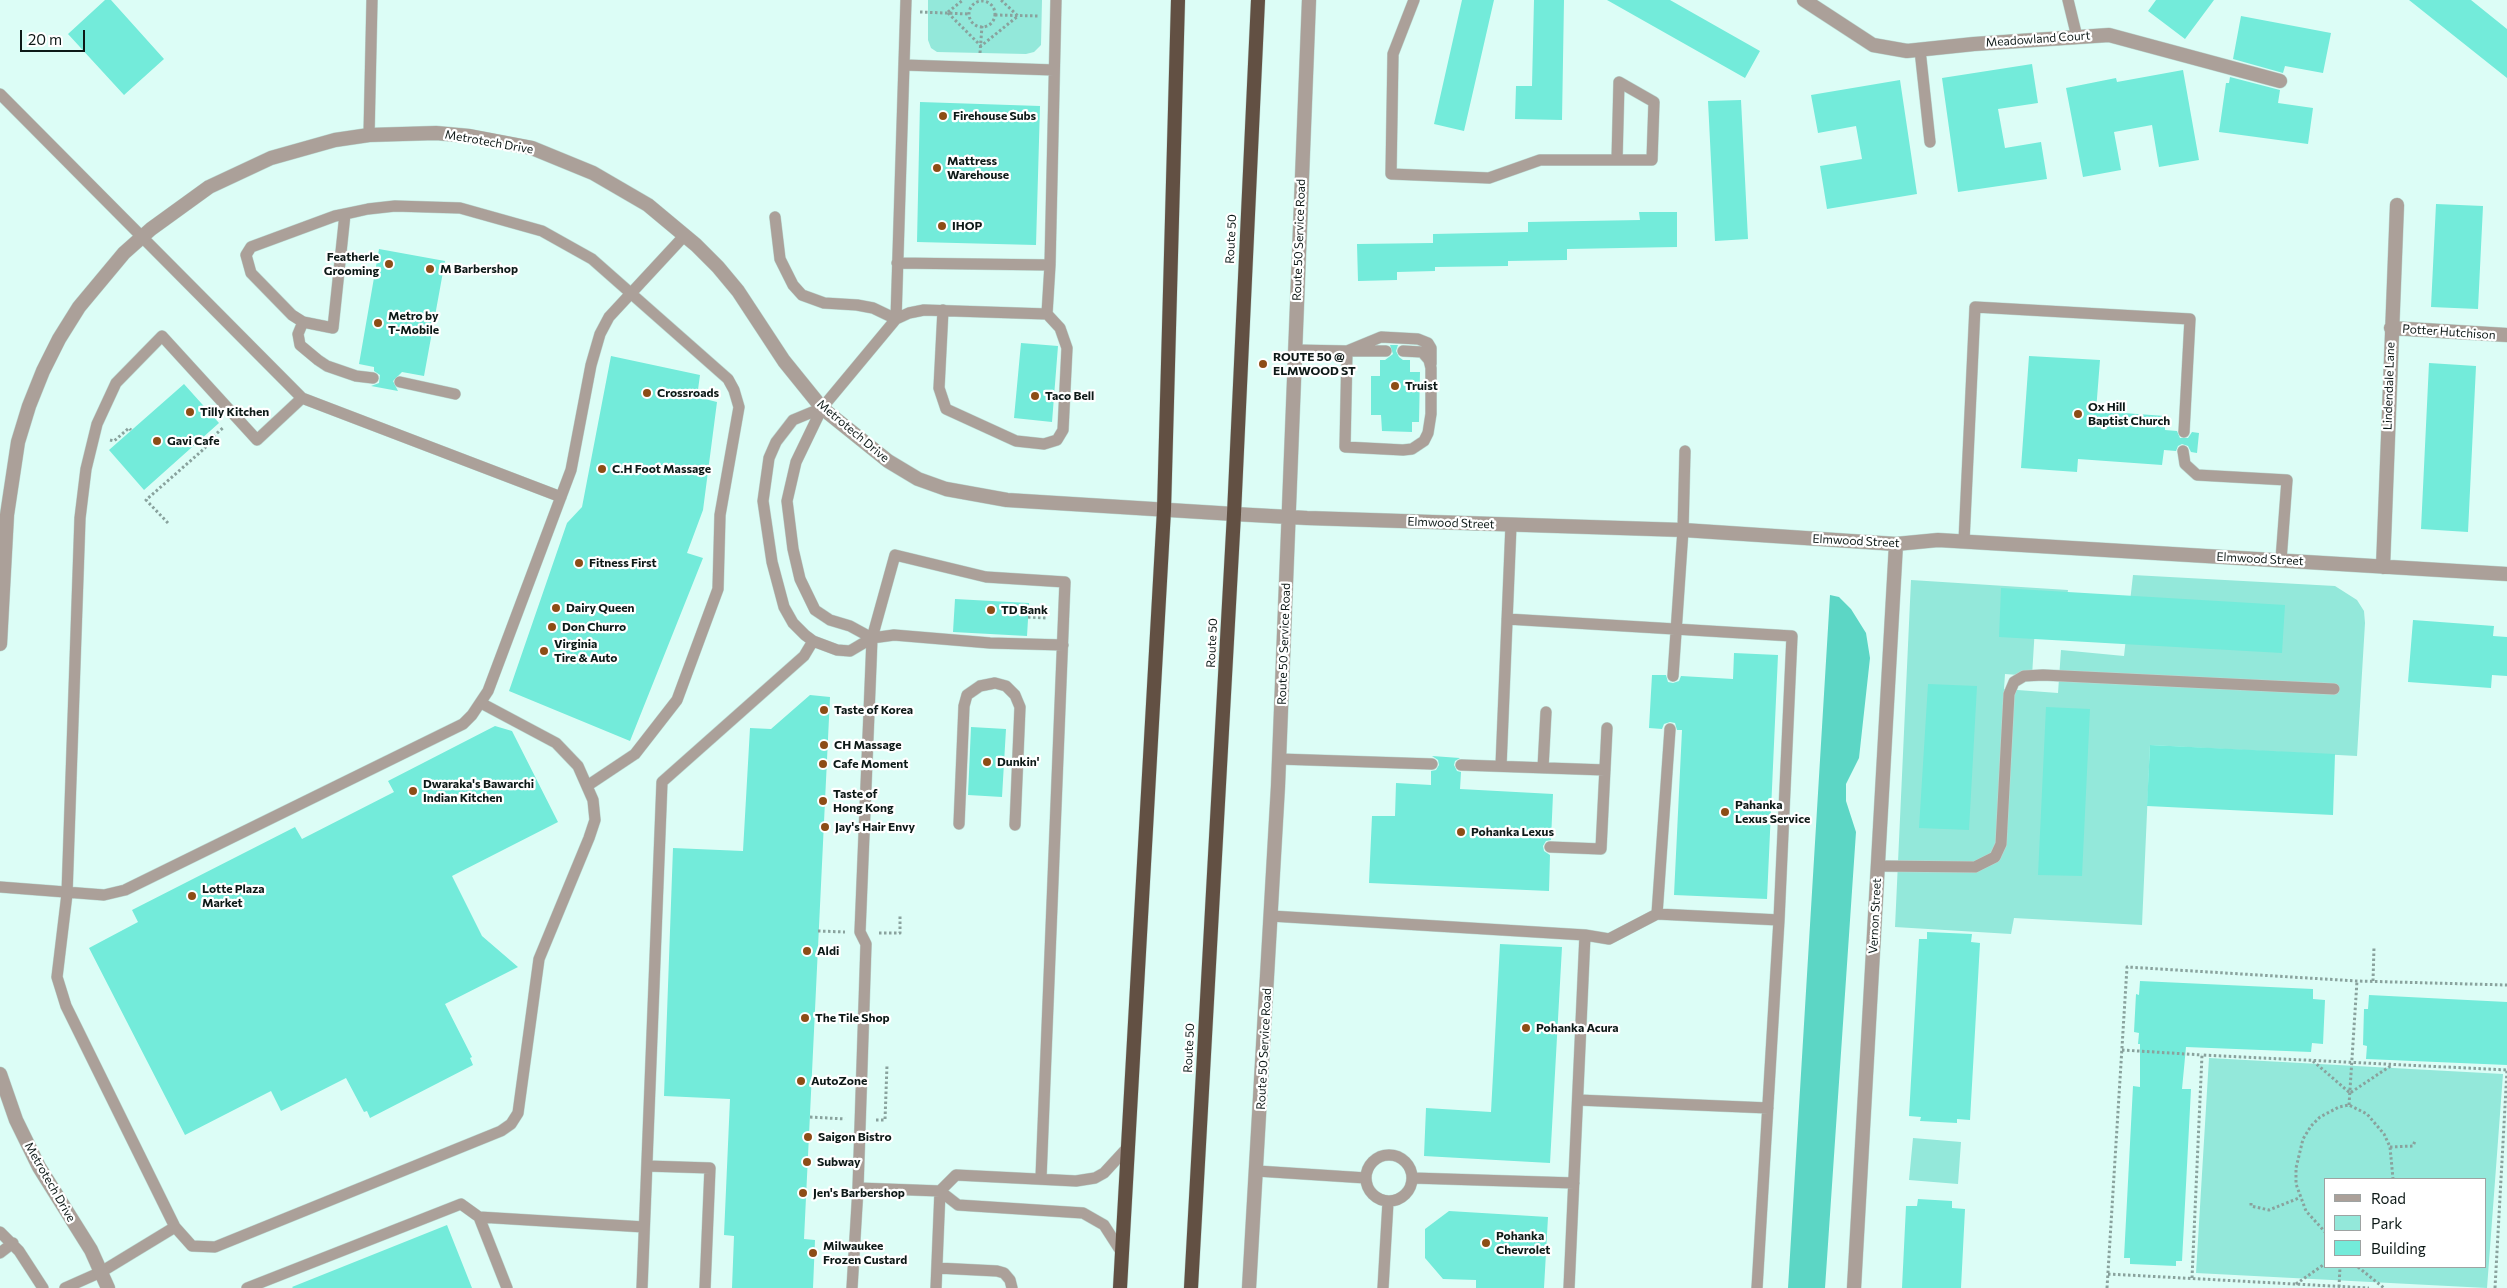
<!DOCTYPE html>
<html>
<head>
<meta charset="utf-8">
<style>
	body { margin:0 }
	#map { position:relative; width:2507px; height:1288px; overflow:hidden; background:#dcfdf6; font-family:Commissioner,sans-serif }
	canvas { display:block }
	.legend { position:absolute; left:2324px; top:1178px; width:162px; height:90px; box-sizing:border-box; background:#fff; border:1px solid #9ea3a2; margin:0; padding:6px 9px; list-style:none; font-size:15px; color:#0d1917 }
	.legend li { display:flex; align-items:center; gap:10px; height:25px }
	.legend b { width:25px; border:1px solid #9ea3a2 }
	.scale { position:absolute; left:20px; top:30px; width:65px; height:22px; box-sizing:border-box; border:2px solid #0d1917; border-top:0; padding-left:6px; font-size:15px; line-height:18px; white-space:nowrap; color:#0d1917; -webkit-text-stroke:4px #fff; paint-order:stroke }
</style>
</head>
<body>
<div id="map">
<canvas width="2507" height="1288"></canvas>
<ul class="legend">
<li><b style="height:6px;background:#aba099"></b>Road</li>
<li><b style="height:14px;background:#93e8da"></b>Park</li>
<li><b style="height:14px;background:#73ebda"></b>Building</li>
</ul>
<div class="scale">20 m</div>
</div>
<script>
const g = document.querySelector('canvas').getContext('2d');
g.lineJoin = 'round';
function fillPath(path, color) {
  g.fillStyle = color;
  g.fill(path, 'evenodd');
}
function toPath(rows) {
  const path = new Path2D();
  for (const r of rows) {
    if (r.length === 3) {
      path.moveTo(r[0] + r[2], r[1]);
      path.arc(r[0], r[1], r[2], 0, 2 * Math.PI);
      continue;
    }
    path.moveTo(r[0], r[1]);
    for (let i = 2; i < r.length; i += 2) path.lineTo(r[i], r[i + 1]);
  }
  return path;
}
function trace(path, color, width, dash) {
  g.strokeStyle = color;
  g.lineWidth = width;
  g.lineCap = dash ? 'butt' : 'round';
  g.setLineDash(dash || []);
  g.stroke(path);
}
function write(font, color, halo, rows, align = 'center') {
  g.font = font + ' Commissioner,sans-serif';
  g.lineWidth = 4.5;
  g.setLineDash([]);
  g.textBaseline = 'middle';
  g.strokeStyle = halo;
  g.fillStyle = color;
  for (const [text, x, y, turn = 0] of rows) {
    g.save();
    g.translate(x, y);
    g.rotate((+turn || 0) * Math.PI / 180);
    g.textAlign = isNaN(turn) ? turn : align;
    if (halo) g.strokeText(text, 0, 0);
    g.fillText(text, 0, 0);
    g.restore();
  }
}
fillPath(toPath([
	[928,0,1042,0,1041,45,1034,52,1026,54,937,52,931,48,928,40],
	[2133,575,2335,586,2357,600,2364,611,2365,623,2357,756,2150,745,2142,925,2014,918,2011,934,1895,927,1911,580,2068,590,2063,628,2035,627,2032,676,2005,674,2004,689,2058,693,2061,650,2124,656],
	[2209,1058,2503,1074,2487,1288,2196,1273],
	[2326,1179,2486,1179,2486,1267,2326,1267],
	[1913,1138,1961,1142,1958,1184,1909,1180]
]), '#93e8da');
fillPath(toPath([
	[1830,595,1839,597,1851,609,1866,633,1870,658,1859,758,1846,784,1846,801,1856,832,1825,1288,1788,1288]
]), '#5cd6c5');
fillPath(toPath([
	[105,0,111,0,164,59,124,95,68,34],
	[1462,0,1494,0,1464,131,1434,124],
	[1534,0,1564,0,1562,120,1515,119,1516,86,1532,86],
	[1607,0,1670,0,1760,51,1745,78],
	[2156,0,2214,0,2185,39,2148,11],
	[2409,0,2471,0,2507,29,2507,78],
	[2241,16,2331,33,2323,73,2285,66,2283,73,2233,59],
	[2032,64,2038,103,1998,109,2005,148,2041,142,2047,179,1958,192,1942,78],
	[2183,70,2199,160,2159,167,2152,125,2114,132,2121,170,2083,177,2066,88,2116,78,2117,82],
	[2230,77,2280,90,2278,103,2313,108,2308,144,2219,132,2226,83,2229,83],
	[1900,80,1917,194,1827,209,1820,166,1862,159,1856,126,1818,133,1811,95],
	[1741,100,1748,239,1715,241,1708,101],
	[920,102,1040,106,1036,245,917,242],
	[2436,204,2483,206,2478,309,2431,307],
	[1639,212,1677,212,1677,247,1567,249,1567,260,1508,261,1508,266,1435,267,1435,271,1397,272,1397,280,1358,281,1357,244,1433,243,1433,234,1528,232,1528,222,1640,220],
	[379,249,445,261,424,376,402,372,393,381,398,391,371,386,379,383,380,375,374,371,374,367,359,364],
	[1021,343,1058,346,1052,422,1014,418],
	[1390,345,1398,345,1396,351,1399,357,1403,360,1410,360,1410,372,1420,372,1419,422,1412,422,1412,432,1382,431,1381,415,1371,415,1371,376,1380,376,1380,360,1385,360,1393,354],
	[611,356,700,375,697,397,717,402,703,510,687,553,703,558,630,741,509,691,567,523,582,507],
	[2029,356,2100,360,2096,411,2165,416,2165,430,2177,431,2180,438,2188,438,2192,432,2199,433,2197,453,2191,452,2188,446,2182,444,2178,446,2176,451,2164,450,2162,465,2078,459,2077,472,2021,468],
	[2429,363,2476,366,2468,532,2421,529],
	[184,384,219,423,144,490,109,450],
	[2001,588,2285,605,2282,653,1999,637],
	[955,599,1029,603,1027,636,953,632],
	[2413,620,2494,626,2493,636,2507,637,2507,676,2492,675,2491,688,2408,682],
	[1734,653,1778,655,1767,899,1674,895,1682,730,1677,730,1675,723,1670,722,1664,724,1662,729,1649,728,1652,675,1666,675,1668,682,1673,683,1679,681,1681,676,1733,679],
	[1928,684,1977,686,1969,830,1919,828],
	[810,695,830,697,804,1239,815,1240,813,1288,732,1288,734,1236,724,1235,730,1099,664,1096,673,848,743,851,750,728,771,729],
	[2046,707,2090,709,2082,876,2038,875],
	[495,726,512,731,558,822,452,876,482,936,518,967,445,1004,472,1057,470,1058,473,1065,370,1118,367,1111,364,1112,346,1078,281,1111,271,1091,185,1135,89,948,138,922,132,910,295,827,302,839,394,792,388,781],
	[971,727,1006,729,1002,797,968,795],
	[2150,745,2335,754,2333,815,2147,806],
	[1432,756,1460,758,1455,761,1454,765,1457,771,1461,772,1460,789,1553,794,1551,840,1546,841,1543,846,1544,851,1550,855,1549,891,1369,883,1372,816,1395,816,1396,783,1431,785,1431,771,1436,770,1439,765,1438,760],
	[1927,932,1972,934,1971,942,1980,943,1970,1120,1957,1119,1957,1123,1920,1121,1921,1117,1909,1116,1919,939,1927,939],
	[1500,944,1562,947,1550,1163,1424,1156,1426,1108,1491,1112],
	[2140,981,2313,989,2313,999,2325,1000,2323,1044,2312,1043,2311,1052,2186,1047,2182,1089,2191,1089,2182,1261,2176,1261,2176,1266,2130,1264,2130,1258,2124,1258,2133,1086,2140,1087,2140,1044,2138,1044,2139,1033,2134,1032,2136,994,2139,995],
	[2369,995,2507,1002,2507,1065,2366,1059,2367,1046,2363,1045,2364,1009,2368,1009],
	[1918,1199,1952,1201,1952,1208,1965,1209,1961,1288,1902,1288,1906,1206,1917,1206],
	[1449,1211,1548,1217,1544,1288,1476,1288,1476,1280,1443,1279,1425,1258,1425,1229],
	[447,1225,472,1288,293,1288,292,1287]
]), '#73ebda');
const service = toPath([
	[1414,0,1393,54,1391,174,1489,178,1540,160,1652,160,1654,102,1619,82,1617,160],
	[2068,0,2077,37],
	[1920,50,1930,142],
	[904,65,1054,70],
	[0,94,302,398,561,497],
	[369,135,372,0],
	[345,214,333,328,303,322,292,315,251,273,246,255,251,247,335,216,345,214,368,209,395,206,460,208,542,231,592,259,728,379,734,390,739,407,720,515,718,589,677,700,635,754,587,786],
	[775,217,780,259,793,285,802,295,824,303,857,305,873,308,896,319],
	[897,263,1050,265,1056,0],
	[943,310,939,388,946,409,1016,441,1044,444,1057,440,1063,430,1067,348,1060,328,1047,314],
	[896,319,906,0],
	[303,322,298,334,300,345,318,360,327,366,356,376,373,378],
	[1295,350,1347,351,1345,447,1403,450,1412,449,1424,441,1428,433,1431,414,1431,368,1429,360,1422,352,1403,351],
	[1347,351,1381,337,1418,339,1428,343,1431,348,1431,364],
	[1354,351,1386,351],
	[400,382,455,394],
	[822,408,793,420,776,442,769,458,763,501,772,562,784,607,793,623,805,635,813,641,837,650,850,651,872,638,894,635,990,643,1063,645],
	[2183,451,2185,464,2197,475,2287,480,2281,560],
	[1964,541,1975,307,2190,319,2184,432],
	[1507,619,1792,636,1779,920,1657,914,1609,939,1585,935],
	[872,638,850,626,830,620,815,610,800,579,793,549,787,501,796,462,822,408,896,319,909,313,924,310,1047,314,1050,265],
	[1673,676,1683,530,1685,451],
	[1279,759,1432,764],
	[1461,765,1605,770],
	[1501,766,1511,525],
	[1543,768,1546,712],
	[959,824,964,706,967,695,980,686,995,683,1006,686,1015,695,1020,707,1015,825],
	[1550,847,1601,849,1607,728],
	[1878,866,1975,867,1995,857,2001,844,2009,694,2014,682,2024,676,2043,675,2334,689],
	[0,887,104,895,125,890,463,724,472,715,488,691,571,470,591,365,600,334,609,317,685,235],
	[1657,914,1670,729],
	[1271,916,1585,935,1569,1288],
	[1578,1100,1768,1108],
	[1389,1178,23],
	[647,1166,710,1168,705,1288],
	[1257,1171,1366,1178],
	[1413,1178,1574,1183],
	[858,1188,866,944,860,932,871,664,872,638,895,555,986,577,1065,582,1041,1178],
	[479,1217,507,1288],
	[175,1227,192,1246,215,1247,501,1131,511,1124,518,1113,539,959,589,838,595,820,593,800,578,766,556,743,481,703],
	[0,1232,19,1251,43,1288],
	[0,1253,13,1243],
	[937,1268,997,1271,1004,1273,1010,1280,1012,1288],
	[65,1288,101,1272,175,1227,66,1006,57,977,67,894,80,518,86,469,97,424,116,383,162,336,257,440,302,398],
	[247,1288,461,1204,479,1217,644,1227],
	[642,1288,662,782,804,656,813,641],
	[852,1288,858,1188,940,1191,958,1205,1083,1213,1104,1225,1122,1253],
	[936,1288,940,1191,956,1175,1076,1181,1095,1178,1104,1173,1128,1147],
	[1383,1288,1388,1202],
	[1757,1288,1779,920]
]);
const minor = toPath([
	[1804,0,1873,45,1907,51,1974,44,2109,35,2280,81],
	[2391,328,2507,335],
	[1234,514,1307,518,1683,530,1896,544,1938,540,2507,574],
	[2383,567,2397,205],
	[1249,1288,1278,786,1309,0],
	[1854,1288,1896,544]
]);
const tertiary = toPath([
	[0,644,7,515,18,442,29,406,43,371,59,339,79,307,124,253,151,229,209,187,271,158,335,140,369,135,436,133,469,136,532,148,593,173,648,205,696,245,718,267,738,291,784,361,822,408,888,461,918,479,946,489,1007,500,1234,514],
	[0,1074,16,1120,39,1167,91,1250,108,1288]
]);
const trunk = toPath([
	[1120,1288,1164,510,1178,0],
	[1191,1288,1234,514,1258,0]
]);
trace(service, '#bbd9d2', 12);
trace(minor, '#bbd9d2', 15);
trace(tertiary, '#bbd9d2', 15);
trace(trunk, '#bbd9d2', 15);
trace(toPath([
	[982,14,13],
	[920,12,969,14],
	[948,12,963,0],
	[948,13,981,46,1018,16,1001,0],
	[995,15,1039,16],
	[980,53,982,26],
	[110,440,114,441,129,428,131,430],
	[168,523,146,500,205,448,208,441,224,427],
	[1028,617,1047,618],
	[818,931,845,932],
	[879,933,900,933,900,914],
	[2373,981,2374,947],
	[2122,1050,2202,1055],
	[2313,1061,2350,1093,2392,1065],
	[2349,1105,2357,981],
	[810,1117,845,1119],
	[876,1120,885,1120,887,1065],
	[2390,1147,2413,1146,2415,1141],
	[2251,1203,2251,1206,2269,1210,2299,1198],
	[2326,1233,2306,1211,2296,1184,2296,1168,2303,1139,2311,1126,2320,1117,2339,1107,2349,1105,2367,1114,2384,1134,2390,1147,2393,1179],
	[2358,1267,2384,1288],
	[2108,1274,2369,1288],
	[2192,1278,2202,1055,2507,1070],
	[2296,1284,2326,1263],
	[2339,1287,2340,1267],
	[2107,1288,2127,967,2357,981,2507,985],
	[2495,1288,2507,1070]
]), '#89a29d', 3, [2.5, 2.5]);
trace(service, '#aba099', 11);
trace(minor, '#aba099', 14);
trace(tertiary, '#aba099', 14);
trace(trunk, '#625043', 14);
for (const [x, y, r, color] of [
	[943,116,5,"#8d4d16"],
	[937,168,5,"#8d4d16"],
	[942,226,5,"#8d4d16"],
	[389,264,5,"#8d4d16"],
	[430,269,5,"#8d4d16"],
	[378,323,5,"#8d4d16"],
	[1263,364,5,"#8d4d16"],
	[1395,386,5,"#8d4d16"],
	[647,393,5,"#8d4d16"],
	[1035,396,5,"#8d4d16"],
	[190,412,5,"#8d4d16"],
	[2078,414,5,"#8d4d16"],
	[157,441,5,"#8d4d16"],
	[602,469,5,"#8d4d16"],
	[579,563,5,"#8d4d16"],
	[556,608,5,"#8d4d16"],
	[991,610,5,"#8d4d16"],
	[552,627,5,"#8d4d16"],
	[544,651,5,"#8d4d16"],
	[824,710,5,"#8d4d16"],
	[824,745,5,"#8d4d16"],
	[987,762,5,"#8d4d16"],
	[823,764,5,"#8d4d16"],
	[413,791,5,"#8d4d16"],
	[823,801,5,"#8d4d16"],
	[1725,812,5,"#8d4d16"],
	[825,827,5,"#8d4d16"],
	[1461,832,5,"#8d4d16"],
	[192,896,5,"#8d4d16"],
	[807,951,5,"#8d4d16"],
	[805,1018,5,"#8d4d16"],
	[1526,1028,5,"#8d4d16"],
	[801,1081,5,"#8d4d16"],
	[808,1137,5,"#8d4d16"],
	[807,1162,5,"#8d4d16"],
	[803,1193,5,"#8d4d16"],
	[1486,1243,5,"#8d4d16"],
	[813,1253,5,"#8d4d16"]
]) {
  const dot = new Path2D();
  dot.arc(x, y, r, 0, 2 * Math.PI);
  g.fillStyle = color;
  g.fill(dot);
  trace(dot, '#fff', 2);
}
write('12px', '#0d1917', '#fff', [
	["Meadowland Court",2038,39,-4],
	["Metrotech Drive",489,142,10],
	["Route 50",1231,239,-87],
	["Route 50 Service Road",1299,240,-88],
	["Potter Hutchison",2449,332,4],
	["Lindendale Lane",2389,386,-88],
	["Metrotech Drive",853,431,40],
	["Elmwood Street",1451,523,2],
	["Elmwood Street",1856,541,3],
	["Elmwood Street",2260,559,3],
	["Route 50",1212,643,-87],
	["Route 50 Service Road",1284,644,-88],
	["Vernon Street",1875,916,-87],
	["Route 50",1189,1048,-87],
	["Route 50 Service Road",1264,1049,-87],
	["Metrotech Drive",50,1182,60]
]);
write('bold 12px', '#0d1917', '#fff', [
	["Firehouse Subs",953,116],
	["Mattress",947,161],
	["Warehouse",947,175],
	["IHOP",952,226],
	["Featherle",379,257,"right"],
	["Grooming",379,271,"right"],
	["M Barbershop",440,269],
	["Metro by",388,316],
	["T-Mobile",388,330],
	["ROUTE 50 @",1273,357],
	["ELMWOOD ST",1273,371],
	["Truist",1405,386],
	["Crossroads",657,393],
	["Taco Bell",1045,396],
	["Ox Hill",2088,407],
	["Baptist Church",2088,421],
	["Tilly Kitchen",200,412],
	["Gavi Cafe",167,441],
	["C.H Foot Massage",612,469],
	["Fitness First",589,563],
	["Dairy Queen",566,608],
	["TD Bank",1001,610],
	["Don Churro",562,627],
	["Virginia",554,644],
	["Tire & Auto",554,658],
	["Taste of Korea",834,710],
	["CH Massage",834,745],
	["Dunkin'",997,762],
	["Cafe Moment",833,764],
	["Dwaraka's Bawarchi",423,784],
	["Indian Kitchen",423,798],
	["Taste of",833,794],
	["Hong Kong",833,808],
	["Pahanka",1735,805],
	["Lexus Service",1735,819],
	["Jay's Hair Envy",835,827],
	["Pohanka Lexus",1471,832],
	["Lotte Plaza",202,889],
	["Market",202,903],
	["Aldi",817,951],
	["The Tile Shop",815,1018],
	["Pohanka Acura",1536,1028],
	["AutoZone",811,1081],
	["Saigon Bistro",818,1137],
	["Subway",817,1162],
	["Jen's Barbershop",813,1193],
	["Pohanka",1496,1236],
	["Chevrolet",1496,1250],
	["Milwaukee",823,1246],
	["Frozen Custard",823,1260]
], 'left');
</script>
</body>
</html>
